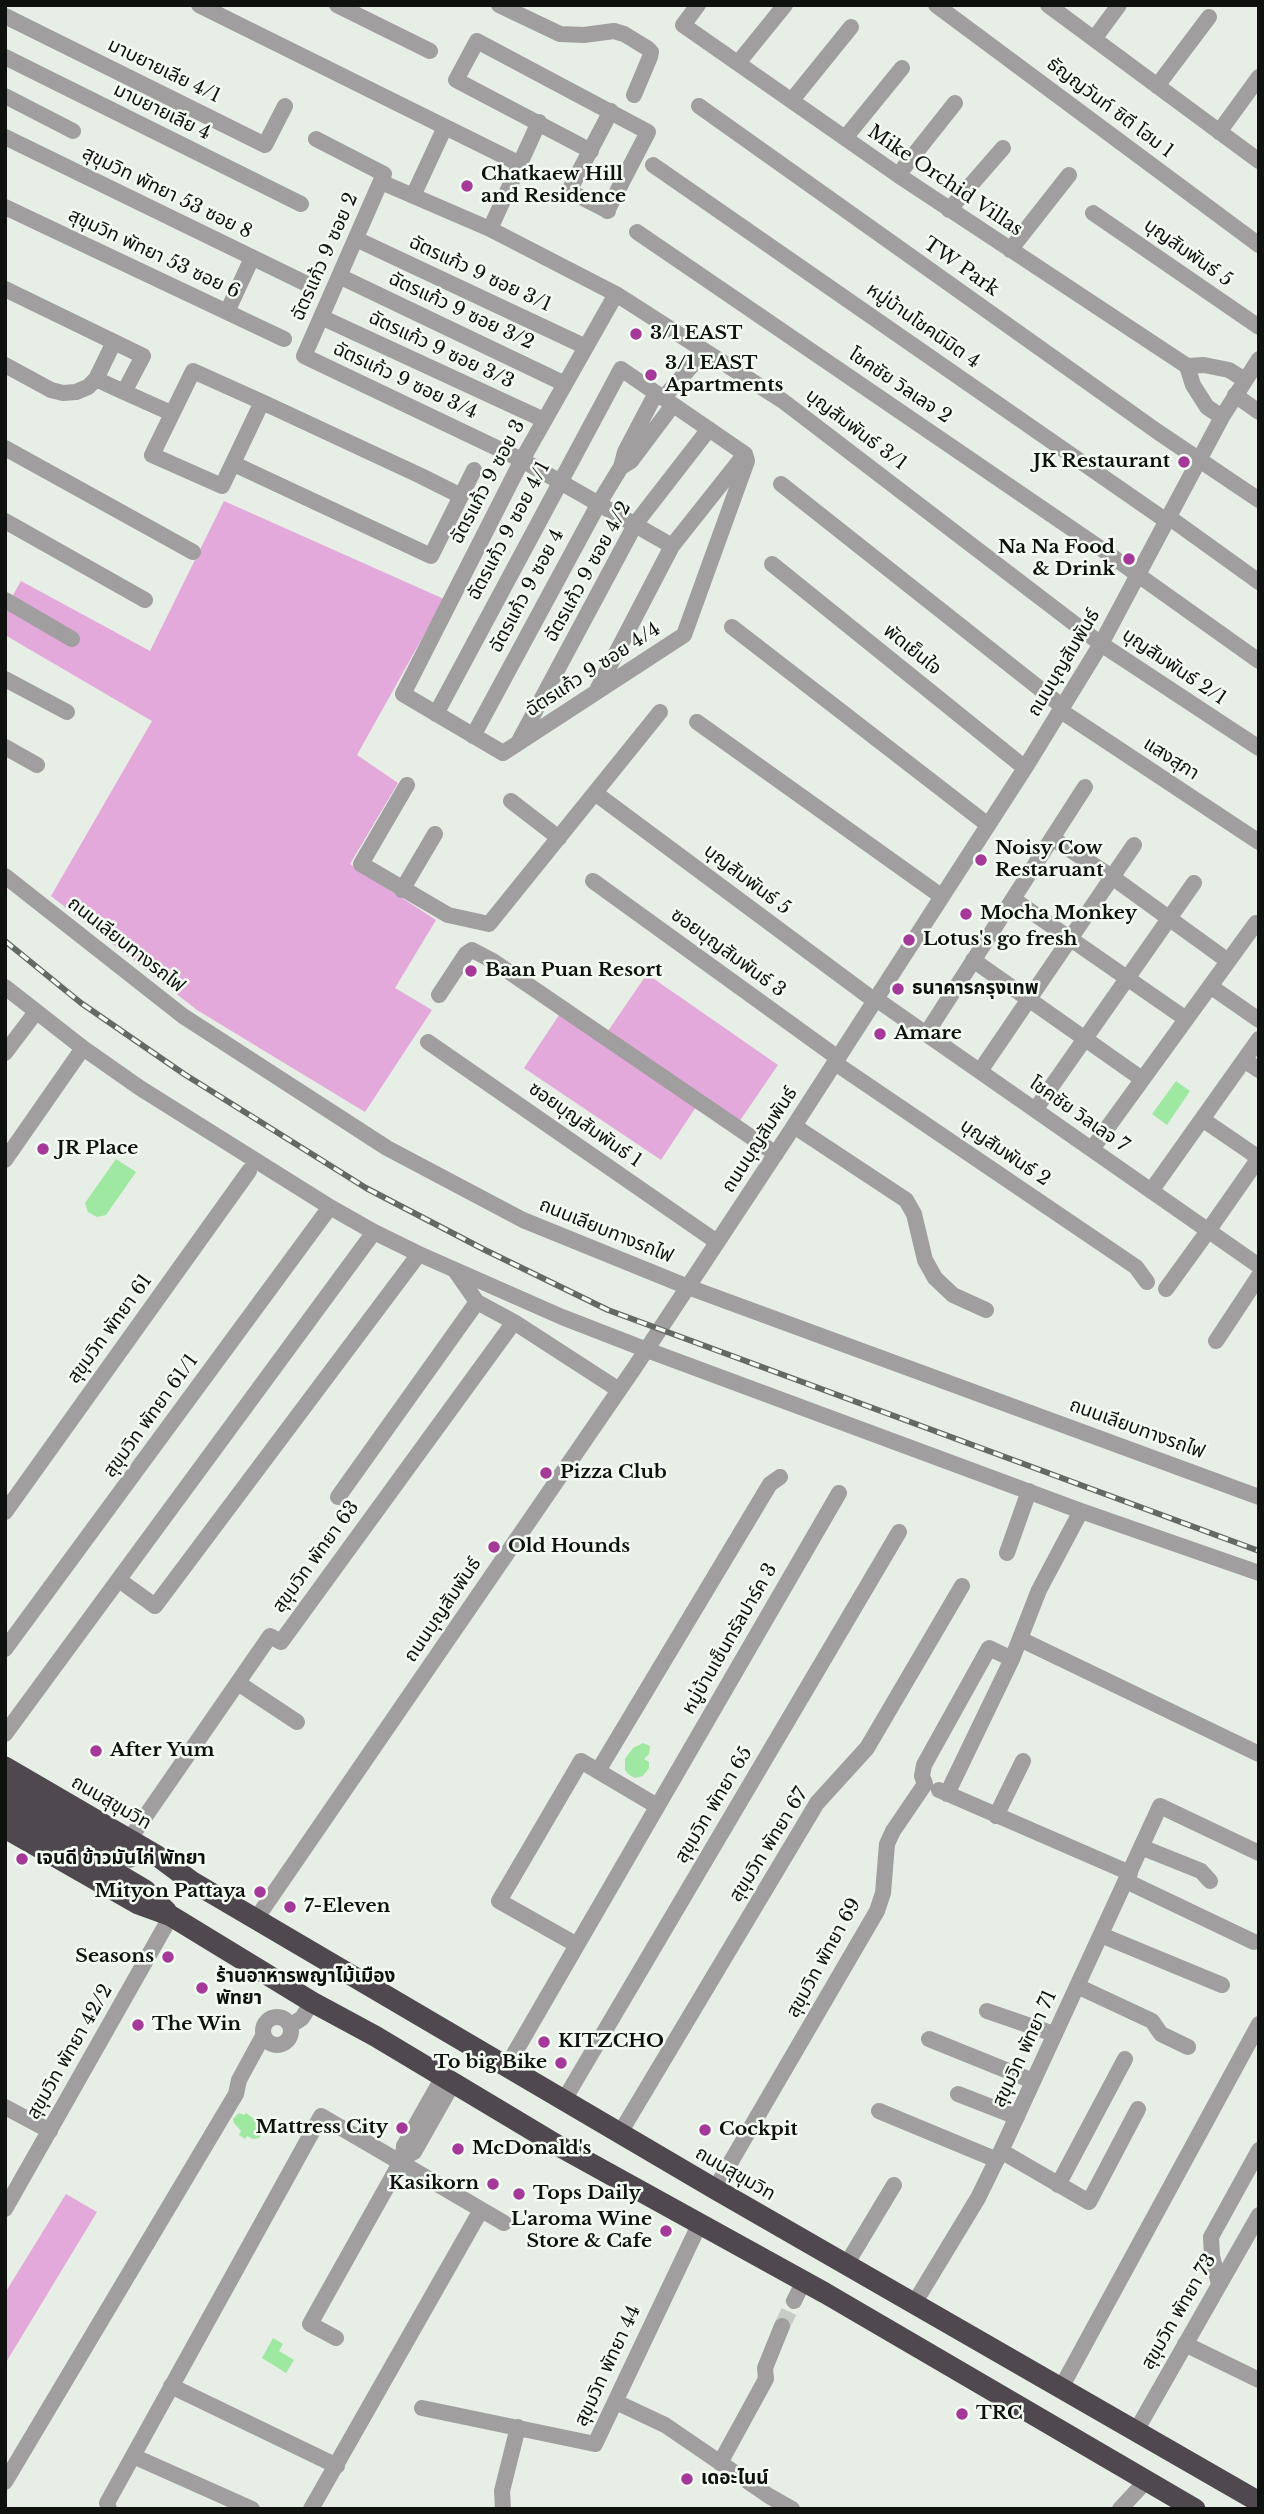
<!DOCTYPE html>
<html>
<head>
<meta charset="utf-8">
<style>
	body { margin:0 }
	#map { position:relative; width:1264px; height:2514px; overflow:hidden; background:#e6eee6; font-family:"Libre Baskerville",serif }
	canvas { display:block }
	.frame { position:absolute; inset:0; border:7px solid #0f110f; pointer-events:none }
</style>
</head>
<body>
<div id="map">
<canvas width="1264" height="2514"></canvas>
<div class="frame"></div>
</div>
<script>
const g = document.querySelector('canvas').getContext('2d');
g.lineJoin = 'round';
function fillPath(path, color) {
  g.fillStyle = color;
  g.fill(path, 'evenodd');
}
function toPath(rows) {
  const path = new Path2D();
  for (const r of rows) {
    if (r.length === 3) {
      path.moveTo(r[0] + r[2], r[1]);
      path.arc(r[0], r[1], r[2], 0, 2 * Math.PI);
      continue;
    }
    path.moveTo(r[0], r[1]);
    for (let i = 2; i < r.length; i += 2) path.lineTo(r[i], r[i + 1]);
  }
  return path;
}
function trace(path, color, width, dash) {
  g.strokeStyle = color;
  g.lineWidth = width;
  g.lineCap = dash ? 'butt' : 'round';
  g.setLineDash(dash || []);
  g.stroke(path);
}
function write(font, color, halo, rows, align = 'center') {
  g.font = font + ' "Libre Baskerville","Noto Sans Thai",serif';
  g.lineWidth = 5;
  g.setLineDash([]);
  g.textBaseline = 'middle';
  g.strokeStyle = halo;
  g.fillStyle = color;
  for (const [text, x, y, turn = 0] of rows) {
    g.save();
    g.translate(x, y);
    g.rotate((+turn || 0) * Math.PI / 180);
    g.textAlign = isNaN(turn) ? turn : align;
    if (halo) g.strokeText(text, 0, 0);
    g.fillText(text, 0, 0);
    g.restore();
  }
}
fillPath(toPath([
	[224,501,444,599,357,755,398,783,350,864,436,920,395,988,432,1010,365,1112,197,1010,51,896,152,721,5,635,5,609,21,581,150,651],
	[647,974,778,1065,739,1122,608,1031],
	[559,1015,696,1107,661,1160,524,1068],
	[66,2194,97,2212,5,2364,5,2293]
]), '#e4a9db');
fillPath(toPath([
	[1176,1081,1190,1091,1167,1125,1152,1114],
	[116,1159,136,1172,106,1215,97,1217,88,1212,85,1203],
	[643,1743,650,1746,649,1754,644,1759,649,1762,649,1768,643,1776,635,1778,628,1774,625,1770,625,1759,633,1748],
	[239,2113,244,2115,246,2113,263,2125,262,2134,259,2138,253,2139,247,2136,245,2139,239,2135,241,2131,234,2123,233,2119],
	[273,2338,283,2344,279,2351,294,2360,286,2373,262,2358]
]), '#9ee8a2');
trace(toPath([
	[782,2326,794,2301]
]), '#c6cdc6', 16, [16, 8]);
trace(toPath([
	[199,5,520,164],
	[337,5,430,51],
	[499,5,560,34,584,35,614,31,624,34,647,48,651,52,650,57,634,95],
	[698,5,683,25,898,175,1187,366,1204,365,1229,370,1245,380],
	[936,5,1259,245],
	[1048,5,1259,161],
	[5,16,265,145,285,106],
	[1094,39,1119,5],
	[5,57,301,204],
	[738,63,785,5],
	[1157,86,1209,17],
	[5,96,73,131],
	[792,100,851,27],
	[699,106,1158,432,1259,500],
	[1219,132,1259,77],
	[5,137,311,286],
	[845,138,902,68],
	[316,139,384,174,304,356,522,460,672,546],
	[591,151,456,80,477,41,648,132,607,211],
	[653,165,1168,522],
	[898,175,955,103],
	[381,182,490,229,616,294,783,401,1101,644,1259,748],
	[413,196,445,127],
	[5,207,284,339],
	[949,210,1003,148],
	[608,211,569,191,611,111],
	[1093,213,1259,327],
	[490,229,539,122],
	[637,232,1103,550,1259,661],
	[356,239,586,347],
	[1010,250,1069,175],
	[339,276,565,384],
	[5,289,143,356,124,392,96,379],
	[616,294,522,460,403,694,503,753,684,635,747,461,745,454],
	[227,312,252,258],
	[321,317,544,420],
	[5,365,51,390,63,393,76,392,88,387,96,379,114,342],
	[1187,366,1193,385,1207,407,1222,417],
	[124,392,171,413],
	[1235,395,1259,412],
	[663,398,705,351],
	[262,402,222,486,152,455,193,371,262,402,421,476,461,496],
	[5,448,193,552],
	[234,464,431,556,474,470],
	[623,466,631,461,673,405],
	[781,484,1063,707],
	[1170,518,1259,582],
	[5,521,145,600],
	[772,564,1025,768],
	[5,600,72,639],
	[732,627,988,825],
	[5,679,67,712],
	[598,688,672,546,745,454],
	[1061,711,1259,842],
	[436,714,621,369,745,454],
	[697,722,941,896],
	[473,736,599,503,621,467,625,452,656,393],
	[518,743,636,523,709,429],
	[5,747,37,765],
	[407,785,361,864,448,915,489,924,660,712],
	[595,793,875,1001],
	[511,801,559,838],
	[1052,838,1112,877,1228,961],
	[5,876,183,1016,387,1148,523,1220,688,1287,1259,1497],
	[593,881,838,1058],
	[402,890,435,834],
	[1013,899,1186,1019],
	[973,960,1142,1079],
	[1210,986,1259,1020],
	[5,987,83,1048,140,1088,330,1207,374,1232,419,1254,562,1317,647,1350,1081,1511,1259,1573],
	[439,995,466,954,472,950,493,961,776,1154],
	[876,999,1259,1266],
	[926,1034,1085,787],
	[428,1042,717,1242],
	[5,1053,36,1012],
	[1244,1060,1259,1070],
	[835,1063,1136,1267,1147,1282],
	[980,1071,1134,845],
	[1035,1110,1194,883],
	[794,1126,906,1200,914,1214,925,1260,935,1278,953,1295,986,1310],
	[1092,1149,1256,923],
	[5,1160,83,1048],
	[1151,1191,1259,1039],
	[456,1272,477,1302,514,1322,619,1390],
	[1166,1289,1208,1231,1259,1158,1202,1119],
	[1216,1341,1259,1276],
	[338,1497,477,1302],
	[5,1512,249,1171],
	[1007,1553,1029,1491],
	[119,1580,155,1606,419,1254],
	[1020,1639,1259,1754],
	[5,1649,330,1207],
	[238,1683,297,1722],
	[5,1734,374,1232],
	[598,1771,770,1484,780,1477],
	[925,1784,922,1776,924,1765,989,1648,1012,1659],
	[939,1790,1130,1873],
	[947,1794,1012,1659,1039,1590,1081,1511],
	[996,1816,1023,1761],
	[129,1840,270,1636,281,1642,514,1322],
	[1141,1847,1201,1871,1210,1881],
	[1126,1881,1254,1942],
	[256,1919,635,1367,794,1126,1025,768,1101,644,1222,417,1259,359],
	[1101,1935,1222,1985],
	[577,1945,499,1901,581,1761,657,1806],
	[1077,1986,1152,2021,1161,2034,1188,2047],
	[987,2011,1054,2034],
	[277,2031,14],
	[290,2026,302,2018,312,2002],
	[929,2039,1033,2081],
	[507,2066,839,1493],
	[958,2094,1017,2117],
	[564,2100,899,1532],
	[5,2107,50,2131],
	[879,2111,997,2160],
	[620,2133,817,1803,867,1748,962,1586],
	[1001,2151,1089,2202,1138,2109],
	[403,2158,404,2146,443,2077],
	[1058,2185,1125,2059],
	[715,2189,877,1911,883,1893,887,1844,893,1831,925,1784],
	[5,2209,171,1916],
	[846,2265,894,2185],
	[1219,2284,1212,2256,1211,2237,1259,2150],
	[794,2301,804,2281],
	[915,2302,978,2198,1001,2151,1160,1806,1259,1853],
	[336,2338,310,2324,403,2158,414,2152,453,2083],
	[1185,2344,1259,2380],
	[171,2386,337,2466],
	[1061,2388,1259,2024],
	[616,2402,665,2425,769,2496,792,2509],
	[422,2408,595,2444,700,2223],
	[1136,2431,1259,2215],
	[133,2456,252,2509],
	[720,2463,766,2379,765,2368,782,2326],
	[5,2482,236,2094,239,2080,263,2036],
	[109,2509,107,2503,321,2116,504,2223],
	[311,2509,481,2210],
	[503,2509,502,2491,518,2427],
	[1120,2509,1147,2480]
]), '#a19ea0', 16);
trace(toPath([
	[5,1767,156,1855,191,1881,715,2189,1259,2502],
	[5,1789,131,1857],
	[5,1807,145,1890,167,1912],
	[5,1828,138,1904,171,1916,312,2002,375,2036,557,2145,825,2293,1195,2509]
]), '#4f484e', 21);
const rail = toPath([
	[5,941,81,1003,184,1074,366,1188,485,1250,608,1310,1259,1551]
]);
trace(rail, '#656965', 6);
trace(rail, '#f3fbf3', 3.5, [10]);
for (const [x, y, r, color] of [
	[467,186,7,"#a43999"],
	[636,334,7,"#a43999"],
	[651,375,7,"#a43999"],
	[1184,462,7,"#a43999"],
	[1129,559,7,"#a43999"],
	[981,860,7,"#a43999"],
	[966,914,7,"#a43999"],
	[909,940,7,"#a43999"],
	[471,971,7,"#a43999"],
	[898,989,7,"#a43999"],
	[880,1034,7,"#a43999"],
	[43,1149,7,"#a43999"],
	[546,1473,7,"#a43999"],
	[494,1547,7,"#a43999"],
	[96,1751,7,"#a43999"],
	[22,1859,7,"#a43999"],
	[260,1892,7,"#a43999"],
	[290,1907,7,"#a43999"],
	[168,1957,7,"#a43999"],
	[202,1988,7,"#a43999"],
	[138,2025,7,"#a43999"],
	[544,2042,7,"#a43999"],
	[561,2063,7,"#a43999"],
	[402,2128,7,"#a43999"],
	[705,2130,7,"#a43999"],
	[458,2149,7,"#a43999"],
	[493,2184,7,"#a43999"],
	[519,2194,7,"#a43999"],
	[666,2231,7,"#a43999"],
	[962,2414,7,"#a43999"],
	[687,2479,7,"#a43999"]
]) {
  const dot = new Path2D();
  dot.arc(x, y, r, 0, 2 * Math.PI);
  g.fillStyle = color;
  g.fill(dot);
  trace(dot, '#f3fbf3', 2.5);
}
write('19px', '#0f110f', '#f3fbf3', [
	["มาบยายเลีย 4/1",164,71,26],
	["ธัญญวันท์ ซิตี โฮม 1",1110,108,37],
	["มาบยายเลีย 4",162,112,26],
	["Mike Orchid Villas",945,181,34],
	["สุขุมวิท พัทยา 53 ซอย 8",167,193,26],
	["บุญสัมพันธ์ 5",1188,253,35],
	["สุขุมวิท พัทยา 53 ซอย 6",154,254,25],
	["ฉัตรแก้ว 9 ซอย 2",325,257,-66],
	["TW Park",961,267,35],
	["ฉัตรแก้ว 9 ซอย 3/1",480,274,25],
	["ฉัตรแก้ว 9 ซอย 3/2",461,311,25],
	["หมู่บ้านโชคนิมิต 4",923,326,35],
	["ฉัตรแก้ว 9 ซอย 3/3",441,350,25],
	["ฉัตรแก้ว 9 ซอย 3/4",405,381,25],
	["โชคชัย วิลเลจ 2",900,386,34],
	["บุญสัมพันธ์ 3/1",856,430,37],
	["ฉัตรแก้ว 9 ซอย 3",488,482,-62],
	["ฉัตรแก้ว 9 ซอย 4/1",509,531,-62],
	["ฉัตรแก้ว 9 ซอย 4/2",588,572,-61],
	["ฉัตรแก้ว 9 ซอย 4",527,591,-62],
	["พัดเย็นใจ",912,650,39],
	["ถนนบุญสัมพันธ์",1064,663,-59],
	["บุญสัมพันธ์ 2/1",1174,667,34],
	["ฉัตรแก้ว 9 ซอย 4/4",593,670,-33],
	["แสงสุภา",1171,759,33],
	["บุญสัมพันธ์ 5",747,880,37],
	["ถนนเลียบทางรถไฟ",126,945,38],
	["ซอยบุญสัมพันธ์ 3",728,953,36],
	["โชคชัย วิลเลจ 7",1079,1115,35],
	["ซอยบุญสัมพันธ์ 1",585,1125,35],
	["ถนนบุญสัมพันธ์",760,1140,-57],
	["บุญสัมพันธ์ 2",1005,1153,34],
	["ถนนเลียบทางรถไฟ",606,1231,22],
	["สุขุมวิท พัทยา 61",110,1329,-54],
	["สุขุมวิท พัทยา 61/1",151,1416,-54],
	["ถนนเลียบทางรถไฟ",1137,1429,20],
	["สุขุมวิท พัทยา 63",316,1557,-54],
	["ถนนบุญสัมพันธ์",443,1610,-56],
	["หมู่บ้านเซ็นทรัลปาร์ค 3",730,1639,-60],
	["ถนนสุขุมวิท",111,1803,30],
	["สุขุมวิท พัทยา 65",714,1805,-59],
	["สุขุมวิท พัทยา 67",769,1845,-58],
	["สุขุมวิท พัทยา 69",824,1958,-61],
	["สุขุมวิท พัทยา 71",1025,2049,-65],
	["สุขุมวิท พัทยา 42/2",70,2052,-60],
	["ถนนสุขุมวิท",735,2174,30],
	["สุขุมวิท พัทยา 73",1179,2312,-60],
	["สุขุมวิท พัทยา 44",608,2366,-65]
]);
write('bold 19px', '#0f110f', '#f3fbf3', [
	["Chatkaew Hill",481,175],
	["and Residence",481,197],
	["3/1 EAST",650,334],
	["3/1 EAST",665,364],
	["Apartments",665,386],
	["JK Restaurant",1170,462,"right"],
	["Na Na Food",1115,548,"right"],
	["& Drink",1115,570,"right"],
	["Noisy Cow",995,849],
	["Restaruant",995,871],
	["Mocha Monkey",980,914],
	["Lotus's go fresh",923,940],
	["Baan Puan Resort",485,971],
	["ธนาคารกรุงเทพ",912,989],
	["Amare",894,1034],
	["JR Place",57,1149],
	["Pizza Club",560,1473],
	["Old Hounds",508,1547],
	["After Yum",110,1751],
	["เจนดี ข้าวมันไก่ พัทยา",36,1859],
	["Mityon Pattaya",246,1892,"right"],
	["7-Eleven",304,1907],
	["Seasons",154,1957,"right"],
	["ร้านอาหารพญาไม้เมือง",216,1977],
	["พัทยา",216,1999],
	["The Win",152,2025],
	["KITZCHO",558,2042],
	["To big Bike",547,2063,"right"],
	["Mattress City",388,2128,"right"],
	["Cockpit",719,2130],
	["McDonald's",472,2149],
	["Kasikorn",479,2184,"right"],
	["Tops Daily",533,2194],
	["L'aroma Wine",652,2220,"right"],
	["Store & Cafe",652,2242,"right"],
	["TRC",976,2414],
	["เดอะไนน์",701,2479]
], 'left');
</script>
</body>
</html>
